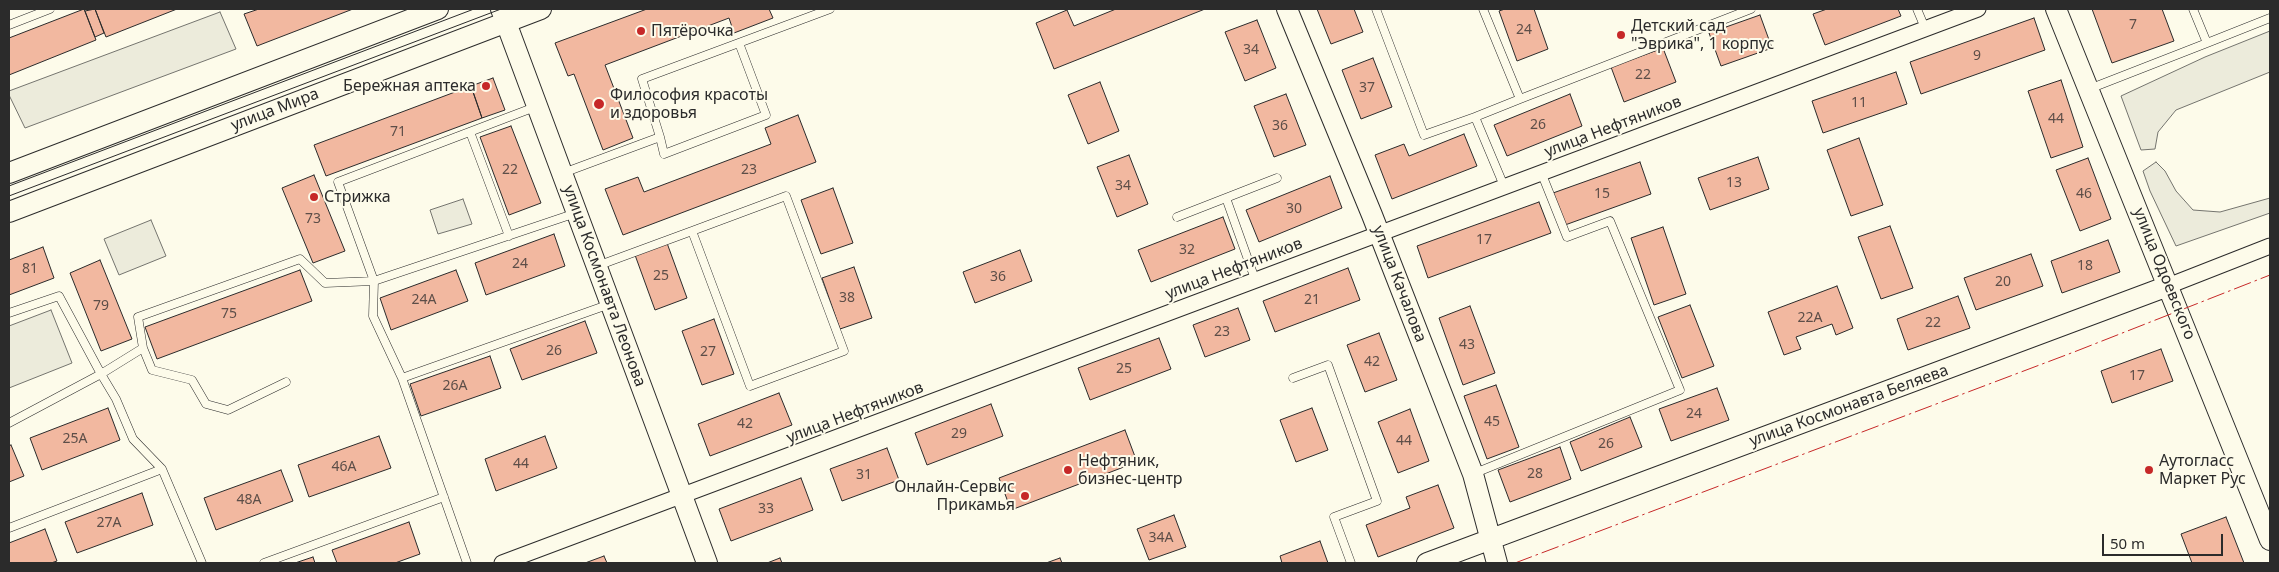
<!DOCTYPE html>
<html>
<head>
<meta charset="utf-8">
<style>
	body { margin:0 }
	#map { position:relative; width:2279px; height:572px; overflow:hidden; background:#fdfbea; font-family:"Noto Sans",sans-serif }
	canvas { display:block }
	.frame { position:absolute; inset:0; border:10px solid #2b2b2b; pointer-events:none }
	.scale { position:absolute; left:2102px; top:534px; width:121px; height:22px; box-sizing:border-box; border:2px solid #2b2b2b; border-top:0; padding-left:6px; font-size:15px; line-height:18px; white-space:nowrap; color:#2b2b2b; -webkit-text-stroke:4px #fdfbea; paint-order:stroke }
</style>
</head>
<body>
<div id="map">
<canvas width="2279" height="572"></canvas>
<div class="frame"></div>
<div class="scale">50 m</div>
</div>
<script>
const g = document.querySelector('canvas').getContext('2d');
g.lineJoin = 'round';
function fillPath(path, color) {
  g.fillStyle = color;
  g.fill(path, 'evenodd');
}
function toPath(rows) {
  const path = new Path2D();
  for (const r of rows) {
    path.moveTo(r[0], r[1]);
    for (let i = 2; i < r.length; i += 2) path.lineTo(r[i], r[i + 1]);
  }
  return path;
}
function trace(path, color, width, dash) {
  g.strokeStyle = color;
  g.lineWidth = width;
  g.lineCap = dash ? 'butt' : 'round';
  g.setLineDash(dash || []);
  g.stroke(path);
}
function write(font, color, halo, rows, align = 'center') {
  g.font = font + ' "Noto Sans",sans-serif';
  g.lineWidth = 4;
  g.setLineDash([]);
  g.textBaseline = 'middle';
  g.strokeStyle = halo;
  g.fillStyle = color;
  for (const [text, x, y, turn = 0] of rows) {
    g.save();
    g.translate(x, y);
    g.rotate((+turn || 0) * Math.PI / 180);
    g.textAlign = isNaN(turn) ? turn : align;
    if (halo) g.strokeText(text, 0, 0);
    g.fillText(text, 0, 0);
    g.restore();
  }
}
const green = toPath([
	[220,12,236,49,25,128,9,95,9,91,220,12],
	[2270,31,2270,72,2176,110,2158,132,2155,149,2141,150,2121,96,2205,57,2270,31],
	[2156,162,2165,171,2176,191,2193,210,2220,212,2270,198,2270,213,2176,246,2150,191,2143,171,2156,162],
	[463,199,472,224,438,234,430,210,463,199],
	[151,220,166,256,119,275,104,239,151,220],
	[51,310,72,363,9,388,9,326,51,310]
]);
fillPath(green, '#ecebdb');
trace(green, '#74746e', 1);
const building = toPath([
	[84,9,96,40,9,75,9,38,84,9],
	[95,9,104,33,95,37,85,11,95,9],
	[95,9,177,9,106,37,95,9],
	[259,9,353,9,257,46,244,14,259,9],
	[647,9,769,9,773,18,734,33,729,18,605,65,633,138,603,150,574,74,568,76,555,43,647,9],
	[1116,9,1205,9,1054,69,1036,23,1067,10,1074,26,1116,9],
	[1317,9,1354,9,1363,32,1331,44,1317,9],
	[1505,9,1534,9,1548,49,1517,61,1499,11,1505,9],
	[1827,9,1898,9,1901,16,1825,45,1813,14,1827,9],
	[2092,9,2162,9,2174,41,2112,63,2092,9],
	[1760,15,1772,48,1721,66,1709,33,1760,15],
	[2034,18,2045,50,1921,94,1910,62,2034,18],
	[1257,20,1276,68,1245,81,1225,32,1257,20],
	[1663,48,1676,82,1624,102,1611,67,1663,48],
	[1373,58,1392,107,1361,119,1342,70,1373,58],
	[1896,72,1907,104,1823,133,1812,101,1896,72],
	[493,78,505,110,482,118,471,86,493,78],
	[2061,80,2083,147,2051,158,2028,91,2061,80],
	[1100,82,1119,131,1088,144,1068,95,1100,82],
	[471,86,482,118,326,176,314,145,471,86],
	[1286,94,1306,145,1274,157,1254,106,1286,94],
	[1570,94,1582,126,1507,156,1494,125,1570,94],
	[798,115,816,162,623,235,605,189,638,177,644,192,771,144,765,128,798,115],
	[511,126,541,203,509,215,480,137,511,126],
	[1464,134,1477,166,1392,199,1375,155,1404,144,1409,156,1464,134],
	[1859,138,1883,205,1851,216,1827,150,1859,138],
	[1129,155,1148,204,1117,217,1097,167,1129,155],
	[1758,157,1769,189,1710,210,1698,178,1758,157],
	[2088,158,2111,219,2080,231,2056,170,2088,158],
	[1640,162,1651,194,1565,225,1553,193,1640,162],
	[314,175,345,251,313,263,282,188,314,175],
	[1330,176,1342,208,1259,242,1246,210,1330,176],
	[833,188,853,243,821,254,801,200,833,188],
	[1539,202,1551,233,1428,278,1417,246,1539,202],
	[1223,217,1235,249,1151,282,1138,250,1223,217],
	[1890,226,1913,288,1881,299,1858,237,1890,226],
	[1663,227,1686,294,1654,305,1631,238,1663,227],
	[554,234,565,266,486,295,475,263,554,234],
	[2108,240,2120,272,2062,293,2051,261,2108,240],
	[667,243,687,298,655,310,635,255,667,243],
	[43,247,54,278,9,295,9,260,43,247],
	[1020,250,1032,281,975,303,963,272,1020,250],
	[2031,254,2043,286,1976,310,1964,278,2031,254],
	[100,260,132,339,101,351,70,273,100,260],
	[854,267,872,318,840,329,822,278,854,267],
	[1348,268,1360,300,1275,332,1263,301,1348,268],
	[300,270,312,301,157,359,145,327,300,270],
	[456,270,468,301,391,330,380,298,456,270],
	[1837,286,1853,328,1836,335,1832,324,1796,337,1801,349,1784,355,1768,312,1837,286],
	[1958,296,1970,328,1908,350,1897,319,1958,296],
	[1690,305,1714,366,1682,378,1658,317,1690,305],
	[1470,306,1495,373,1463,385,1439,318,1470,306],
	[1238,308,1250,340,1205,357,1193,325,1238,308],
	[714,319,734,374,702,385,682,331,714,319],
	[585,321,597,353,522,380,510,349,585,321],
	[1379,333,1397,380,1365,392,1347,345,1379,333],
	[1159,338,1171,369,1090,400,1078,368,1159,338],
	[2161,349,2173,381,2112,403,2101,371,2161,349],
	[490,356,501,388,421,416,410,384,490,356],
	[1496,385,1519,447,1487,459,1464,396,1496,385],
	[1717,388,1729,420,1671,441,1659,409,1717,388],
	[779,393,792,425,710,456,698,424,779,393],
	[991,404,1003,436,927,465,915,433,991,404],
	[108,408,120,440,42,470,30,438,108,408],
	[1312,408,1328,450,1296,462,1280,420,1312,408],
	[1410,409,1429,461,1398,473,1378,422,1410,409],
	[1630,417,1642,447,1581,471,1570,442,1630,417],
	[1125,430,1137,462,1011,510,999,478,1125,430],
	[379,436,391,468,309,497,298,465,379,436],
	[545,436,557,468,496,491,485,459,545,436],
	[11,445,24,476,9,482,9,446,11,445],
	[1560,447,1571,479,1510,502,1498,470,1560,447],
	[887,448,899,480,842,501,830,469,887,448],
	[281,470,293,501,216,530,204,498,281,470],
	[801,478,813,510,731,541,719,509,801,478],
	[1438,485,1454,528,1378,557,1366,525,1410,508,1406,497,1438,485],
	[142,493,153,525,77,553,65,522,142,493],
	[1174,515,1186,547,1149,560,1137,529,1174,515],
	[2226,517,2244,563,2192,563,2181,534,2226,517],
	[409,522,420,554,395,563,337,563,332,550,409,522],
	[45,529,57,561,51,563,9,563,9,543,45,529],
	[1320,541,1328,563,1282,563,1280,556,1320,541],
	[604,556,607,563,585,563,604,556],
	[313,557,315,563,295,563,313,557],
	[780,558,782,563,767,563,780,558],
	[1060,558,1062,563,1046,563,1060,558]
]);
fillPath(building, '#f2b8a0');
trace(building, '#2b2b2b', 1);
const lane = toPath([
	[1376,9,1424,135,1475,117],
	[1483,9,1520,99,1475,117,1504,186],
	[1917,9,1925,28],
	[9,25,50,9],
	[2207,43,2270,18],
	[2089,89,2207,43,2193,9],
	[1520,99,1751,9],
	[470,132,509,236],
	[660,137,664,154,766,115,739,43],
	[563,173,660,137,642,79,830,9],
	[1226,198,1255,279],
	[1177,217,1277,178],
	[597,266,692,231,750,386,844,351,786,196,692,231],
	[9,313,59,296,101,374,9,423],
	[143,348,152,370,192,380,206,404,228,410,286,382],
	[402,378,610,304],
	[1293,378,1328,365,1377,501,1334,517,1351,563],
	[1475,473,1680,390,1610,221,1567,237,1541,172],
	[9,528,162,469],
	[202,563,162,469,133,439,116,399,101,374,143,348,138,317,300,259,325,283,374,281,576,213],
	[264,563,444,497],
	[467,563,402,378,373,316,374,281,338,182,535,107]
]);
const street = toPath([
	[2168,286,2270,246],
	[502,563,1978,9]
]);
const secondary = toPath([
	[501,9,707,563],
	[1287,9,1372,215,1473,474,1497,563],
	[2056,9,2270,540],
	[9,173,438,9],
	[9,212,541,9],
	[1427,563,2168,286]
]);
trace(lane, '#2b2b2b', 9);
trace(street, '#2b2b2b', 17);
trace(secondary, '#2b2b2b', 22);
trace(lane, '#fdfbea', 8);
trace(street, '#fdfbea', 15);
trace(secondary, '#fdfbea', 20);
trace(toPath([
	[9,186,474,9],
	[9,196,501,9]
]), '#2b2b2b', 1);
trace(toPath([
	[1515,563,2074,352,2270,275]
]), '#c62828', 1, [18, 4, 2.5, 4]);
for (const [x, y, r, color] of [
	[641,31,5,"#c62828"],
	[1621,35,5,"#c62828"],
	[486,86,5,"#c62828"],
	[599,104,6,"#c62828"],
	[314,197,5,"#c62828"],
	[1068,470,5,"#c62828"],
	[2149,470,5,"#c62828"],
	[1025,496,5,"#c62828"]
]) {
  const dot = new Path2D();
  dot.arc(x, y, r, 0, 2 * Math.PI);
  g.fillStyle = color;
  g.fill(dot);
  trace(dot, '#fdfbea', 2);
}
write('14px', '#5d4e48', null, [
	["7",2133,25],
	["24",1524,30],
	["34",1251,50],
	["9",1977,56],
	["22",1643,75],
	["37",1367,88],
	["11",1859,103],
	["44",2056,119],
	["26",1538,125],
	["36",1280,126],
	["71",398,132],
	["22",510,170],
	["23",749,170],
	["13",1734,183],
	["34",1123,186],
	["15",1602,194],
	["46",2084,194],
	["30",1294,209],
	["73",313,219],
	["17",1484,240],
	["32",1187,250],
	["24",520,264],
	["18",2085,266],
	["81",30,269],
	["25",661,276],
	["36",998,277],
	["20",2003,282],
	["38",847,298],
	["24А",424,300],
	["21",1312,300],
	["79",101,306],
	["75",229,314],
	["22А",1810,318],
	["22",1933,323],
	["23",1222,332],
	["43",1467,345],
	["26",554,351],
	["27",708,352],
	["42",1372,362],
	["25",1124,369],
	["17",2137,376],
	["26А",455,386],
	["24",1694,414],
	["45",1492,422],
	["42",745,424],
	["29",959,434],
	["25А",75,439],
	["44",1404,441],
	["26",1606,444],
	["44",521,464],
	["46А",344,467],
	["28",1535,474],
	["31",864,475],
	["48А",249,500],
	["33",766,509],
	["27А",109,523],
	["34А",1161,538]
]);
write('16px', '#2b2b2b', '#fdfbea', [
	["Детский сад",1631,26],
	["\"Эврика\", 1 корпус",1631,44],
	["Пятёрочка",651,31],
	["Бережная аптека",476,86,"right"],
	["Философия красоты",610,95],
	["и здоровья",610,113],
	["Стрижка",324,197],
	["Нефтяник,",1078,461],
	["бизнес-центр",1078,479],
	["Аутогласс",2159,461],
	["Маркет Рус",2159,479],
	["Онлайн-Сервис",1015,487,"right"],
	["Прикамья",1015,505,"right"]
], 'left');
write('16px', '#2b2b2b', '#fdfbea', [
	["улица Мира",275,110,-21],
	["улица Нефтяников",1613,127,-21],
	["улица Нефтяников",1234,269,-21],
	["улица Одоевского",2164,274,68],
	["улица Качалова",1399,284,69],
	["улица Космонавта Леонова",604,286,70],
	["улица Космонавта Беляева",1849,406,-20],
	["улица Нефтяников",855,413,-21]
]);
</script>
</body>
</html>
